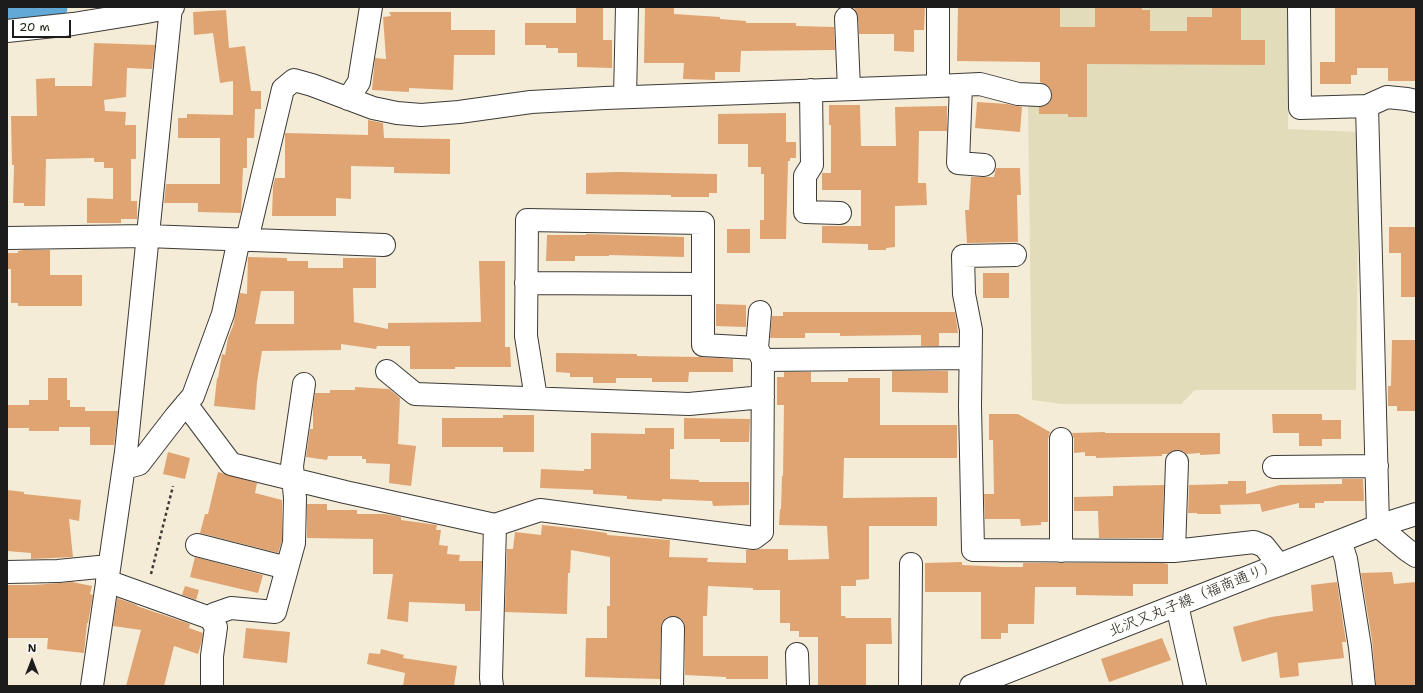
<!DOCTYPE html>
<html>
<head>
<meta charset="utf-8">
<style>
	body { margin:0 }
	#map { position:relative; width:1423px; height:693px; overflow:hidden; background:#f5ecd7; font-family:"Shantell Sans",sans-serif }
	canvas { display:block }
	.frame { position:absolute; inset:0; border:8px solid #1c1c1c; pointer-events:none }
	.north { position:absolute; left:12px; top:641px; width:40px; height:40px; -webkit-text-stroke:3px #fdfcf7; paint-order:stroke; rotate:0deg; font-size:11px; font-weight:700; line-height:16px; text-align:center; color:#1c1c1c }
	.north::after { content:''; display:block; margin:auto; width:14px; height:18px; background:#1c1c1c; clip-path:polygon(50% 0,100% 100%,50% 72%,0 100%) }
	.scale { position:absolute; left:12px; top:20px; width:59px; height:18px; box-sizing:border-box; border:2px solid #1c1c1c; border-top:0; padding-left:5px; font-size:12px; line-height:14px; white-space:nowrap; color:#1c1c1c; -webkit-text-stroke:3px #fdfcf7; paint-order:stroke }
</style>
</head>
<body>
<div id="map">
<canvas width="1423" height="693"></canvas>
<div class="frame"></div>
<div class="north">N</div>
<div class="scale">20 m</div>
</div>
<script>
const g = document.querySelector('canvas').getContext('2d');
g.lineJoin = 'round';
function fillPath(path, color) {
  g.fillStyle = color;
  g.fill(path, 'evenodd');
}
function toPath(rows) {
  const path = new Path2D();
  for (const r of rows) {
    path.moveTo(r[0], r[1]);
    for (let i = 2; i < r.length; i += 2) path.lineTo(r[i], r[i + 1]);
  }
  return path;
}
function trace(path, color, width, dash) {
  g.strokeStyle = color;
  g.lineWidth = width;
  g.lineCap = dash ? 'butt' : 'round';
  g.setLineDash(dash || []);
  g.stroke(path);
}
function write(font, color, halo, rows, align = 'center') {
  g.font = font + ' "Shantell Sans","Klee One",sans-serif';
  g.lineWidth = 3;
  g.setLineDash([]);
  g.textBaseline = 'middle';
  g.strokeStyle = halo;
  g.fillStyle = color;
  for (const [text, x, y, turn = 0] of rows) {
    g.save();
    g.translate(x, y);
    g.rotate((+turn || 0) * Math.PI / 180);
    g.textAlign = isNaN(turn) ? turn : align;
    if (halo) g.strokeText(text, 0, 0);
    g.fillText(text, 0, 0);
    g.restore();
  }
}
fillPath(toPath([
	[1054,7,1288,7,1288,129,1359,132,1356,390,1195,390,1181,404,1062,404,1032,400,1028,105,1055,103]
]), '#e2dcba');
trace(toPath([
	[7,12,50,7]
]), '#62a9d8', 35);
fillPath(toPath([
	[576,7,603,7,603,40,612,40,612,68,577,67,577,53,558,53,558,48,546,48,546,45,525,45,525,23,576,23],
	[645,7,674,7,674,14,720,17,720,19,746,21,746,23,796,23,796,26,834,27,835,50,741,51,740,72,715,72,715,80,683,79,684,63,644,63],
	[925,7,924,30,914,30,914,52,894,51,894,34,859,34,858,17,854,8],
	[958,7,1060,7,1060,27,1095,27,1095,7,1142,7,1142,10,1150,10,1150,31,1187,31,1187,17,1212,17,1212,7,1241,7,1241,40,1265,40,1265,65,1087,64,1087,117,1068,117,1068,114,1039,114,1039,107,1045,106,1050,102,1052,95,1051,90,1047,85,1040,82,1040,62,957,61],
	[1335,7,1416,7,1416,81,1388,81,1388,68,1357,68,1357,75,1351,75,1351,84,1320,84,1320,62,1335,62],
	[226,10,229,48,245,46,251,91,261,91,261,109,255,109,254,138,247,138,247,168,243,168,241,213,198,212,198,203,164,203,166,184,220,184,220,138,178,138,178,118,187,118,187,114,233,115,233,81,220,83,213,33,194,35,193,12],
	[389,12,451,12,451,30,495,30,495,55,454,55,453,90,409,88,409,92,372,90,375,58,386,59,383,17,391,16],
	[94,43,155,45,152,69,127,68,126,97,104,100,105,111,126,112,125,125,136,125,136,159,131,159,131,201,137,201,137,219,121,219,121,223,87,223,87,198,113,199,113,168,104,168,104,162,94,162,94,158,46,159,45,206,24,206,24,203,13,203,14,165,12,165,11,116,37,116,36,79,55,78,55,86,92,86],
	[977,102,1007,104,1022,107,1020,132,975,128],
	[829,105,860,105,861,146,896,146,895,107,947,106,947,131,919,131,918,183,926,183,927,205,895,206,895,247,886,248,886,250,868,250,868,244,822,243,822,226,861,226,861,190,822,190,822,173,831,173,831,125,829,125],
	[786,113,786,142,796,142,796,158,790,158,790,161,788,161,786,239,760,239,760,220,764,220,764,174,761,174,761,167,748,167,748,144,718,144,718,114],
	[368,120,383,123,384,138,450,139,450,174,394,173,394,167,351,166,351,199,336,198,336,216,272,216,273,186,275,178,285,178,285,133,368,135],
	[996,168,1020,168,1021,195,1017,195,1018,242,967,243,965,210,969,210,971,177,994,177],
	[618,172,717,174,717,193,709,193,709,197,671,197,671,195,586,194,586,173],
	[1389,227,1416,227,1416,297,1401,297,1401,253,1389,253],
	[727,229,750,229,750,253,727,253],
	[586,234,684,237,684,257,609,255,609,256,575,256,575,261,546,261,547,235,586,235],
	[23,250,50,250,50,275,82,275,82,306,18,306,18,303,11,303,11,269,7,269,7,253,18,253,18,251],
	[248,257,287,258,287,261,308,261,308,268,343,268,343,258,376,258,376,288,353,288,354,322,388,329,388,323,481,322,479,261,505,261,505,347,510,347,511,367,455,367,455,369,410,369,410,346,377,346,376,349,341,344,341,350,262,351,257,382,255,410,214,406,217,378,218,378,222,354,225,355,228,338,233,326,240,293,247,294],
	[261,291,294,291,294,324,255,324],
	[983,273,1009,273,1009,298,983,298],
	[716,304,746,305,746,327,716,326],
	[783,312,955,312,958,333,939,333,939,346,921,346,921,335,840,336,840,333,805,333,805,338,770,338,772,316,783,316],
	[1392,340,1416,340,1416,411,1397,411,1397,406,1388,406,1388,386,1391,386],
	[556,353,637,354,637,356,699,357,733,359,733,372,689,372,688,382,652,382,652,378,616,378,616,383,593,383,593,377,570,377,570,373,556,372],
	[892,371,948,371,948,393,892,392],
	[784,372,811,372,811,382,848,382,848,378,880,378,880,425,957,425,957,458,844,458,843,498,937,497,937,526,869,526,869,579,856,580,856,586,841,586,841,616,845,616,846,618,891,618,892,644,866,644,866,686,818,686,818,637,799,637,799,631,790,631,790,623,780,623,780,590,753,590,753,588,708,586,707,616,703,616,703,656,768,656,768,679,726,679,726,677,685,675,685,628,684,622,680,618,673,616,667,617,662,622,661,627,660,679,585,677,586,638,607,638,607,606,610,606,610,557,571,550,570,573,568,573,567,614,505,612,507,549,513,549,515,532,541,535,542,525,580,529,607,533,607,535,670,540,669,557,708,558,707,562,746,563,746,550,752,550,758,549,788,549,788,560,829,559,827,526,779,525,780,509,781,509,782,476,783,476,784,405,777,405,777,377,784,377],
	[48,378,67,378,67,400,70,400,70,407,85,407,85,411,118,411,114,445,90,445,90,427,59,427,59,431,29,431,29,428,7,428,7,405,29,405,29,400,48,400],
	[355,387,389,389,400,398,398,444,416,446,411,486,389,483,390,464,366,463,366,459,362,459,362,456,328,456,327,460,306,457,310,429,313,429,313,407,315,393,330,393,330,390,355,390],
	[989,414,1018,414,1050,432,1048,439,1048,522,1041,522,1041,525,1021,526,1020,519,985,519,984,494,994,494,993,440,989,440],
	[1272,414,1322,414,1322,420,1341,420,1341,439,1322,439,1322,446,1299,446,1299,433,1273,433],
	[503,415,534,415,534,452,503,452,503,447,442,447,442,418,503,418],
	[684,418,750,419,749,442,720,442,720,439,684,439],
	[645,428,674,428,674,449,670,449,670,479,699,480,699,482,749,482,749,505,713,506,712,501,662,499,662,501,627,499,627,496,593,494,593,490,540,488,541,469,584,471,584,469,591,469,591,433,645,434],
	[1105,432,1105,433,1220,433,1220,454,1200,455,1200,453,1186,454,1183,451,1177,450,1171,451,1168,454,1162,454,1162,456,1096,458,1096,456,1085,456,1085,452,1074,453,1074,439,1072,433],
	[168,452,190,458,185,479,163,474],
	[218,472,257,483,255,493,282,500,282,541,278,553,200,533,205,514,208,514],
	[1342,479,1363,479,1364,501,1324,501,1324,503,1315,503,1315,508,1299,508,1299,503,1262,512,1260,504,1220,505,1221,514,1197,514,1197,513,1188,513,1189,485,1228,484,1228,481,1246,481,1246,494,1280,485,1342,484],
	[1164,485,1162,538,1099,538,1098,511,1074,511,1074,497,1113,496,1113,486],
	[7,490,24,492,24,494,81,500,79,521,69,519,73,557,31,559,31,553,7,551],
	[307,504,327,504,327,510,357,510,357,514,385,514,401,517,401,520,437,525,436,530,441,530,439,545,448,546,447,554,460,555,459,561,482,561,480,611,465,611,465,604,409,602,408,622,387,619,393,574,373,574,373,539,307,538],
	[195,557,263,575,258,593,190,577],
	[962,562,962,565,1004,567,1023,567,1023,563,1163,563,1168,564,1168,584,1133,584,1133,596,1076,595,1076,587,1035,587,1034,624,1008,624,1008,633,1001,633,1001,639,981,639,981,592,925,592,925,563],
	[1392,572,1394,584,1416,582,1416,686,1376,686,1372,640,1361,573],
	[72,582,92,586,90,594,93,595,88,623,87,623,84,653,47,649,48,638,7,638,7,585,34,585],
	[1337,582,1346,642,1342,642,1344,658,1298,663,1299,676,1280,678,1277,652,1242,662,1233,627,1271,617,1313,611,1311,585],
	[185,586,199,590,196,600,182,595],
	[117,598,137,605,137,606,190,624,189,628,203,633,201,644,198,654,174,646,164,686,126,686,141,630,113,626],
	[246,628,290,632,287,663,243,658],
	[1162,638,1171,660,1109,682,1101,659],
	[381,649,404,655,403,658,457,666,454,686,403,686,405,673,367,664,369,653,380,654]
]), '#dfa472');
const minor = toPath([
	[938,7,938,86],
	[1299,7,1300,108,1367,106,1378,526,1407,550,1416,556],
	[846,18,849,89],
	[7,31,73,24,141,13,173,7],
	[961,85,958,163,984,165],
	[811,90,812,165,805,176,805,212,840,213],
	[625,97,627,7],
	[348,99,359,82,371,7],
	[1367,106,1387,97,1407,99,1416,101],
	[7,238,147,236,384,245],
	[247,240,283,89,294,80,312,85,373,108,397,113,421,115,459,112,531,102,605,98,938,86,980,84,1018,94,1040,95],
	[1015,255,963,256,964,294,971,330,970,406,973,550,1174,551,1254,542,1264,546,1279,565],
	[526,283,703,284],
	[757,348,760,312],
	[387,371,415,394,689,404,763,397],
	[536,398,526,336,527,220,703,223,703,345,757,348,763,360],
	[186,404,231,464,345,492,495,525,540,510,754,538,762,532,763,360,970,358],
	[1061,439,1061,551],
	[1274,467,1377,466],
	[124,468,139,464,176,416,193,396,223,314,239,239],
	[1340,541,1346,559,1360,647,1364,686],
	[197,545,287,568],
	[1174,551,1177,462],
	[7,572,58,571,109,566],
	[107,581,210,618,216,627,212,656,212,686],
	[1177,605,1195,686],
	[210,618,214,614,231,608,275,612,294,543,295,498,292,466,304,384],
	[797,654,798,686],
	[92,686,126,452,171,7],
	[492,686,491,678,495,525],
	[672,686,673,628],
	[910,686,911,564],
	[971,686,1378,526,1416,514]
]);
trace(minor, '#3d3b38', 24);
trace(toPath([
	[151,574,173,486]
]), '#3d3b38', 2.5, [3, 3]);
trace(minor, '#fff', 22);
write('15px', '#1c1c1c', '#fdfcf7', [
	["北沢又丸子線（福商通り）",1193,599,-22]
]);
</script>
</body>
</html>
